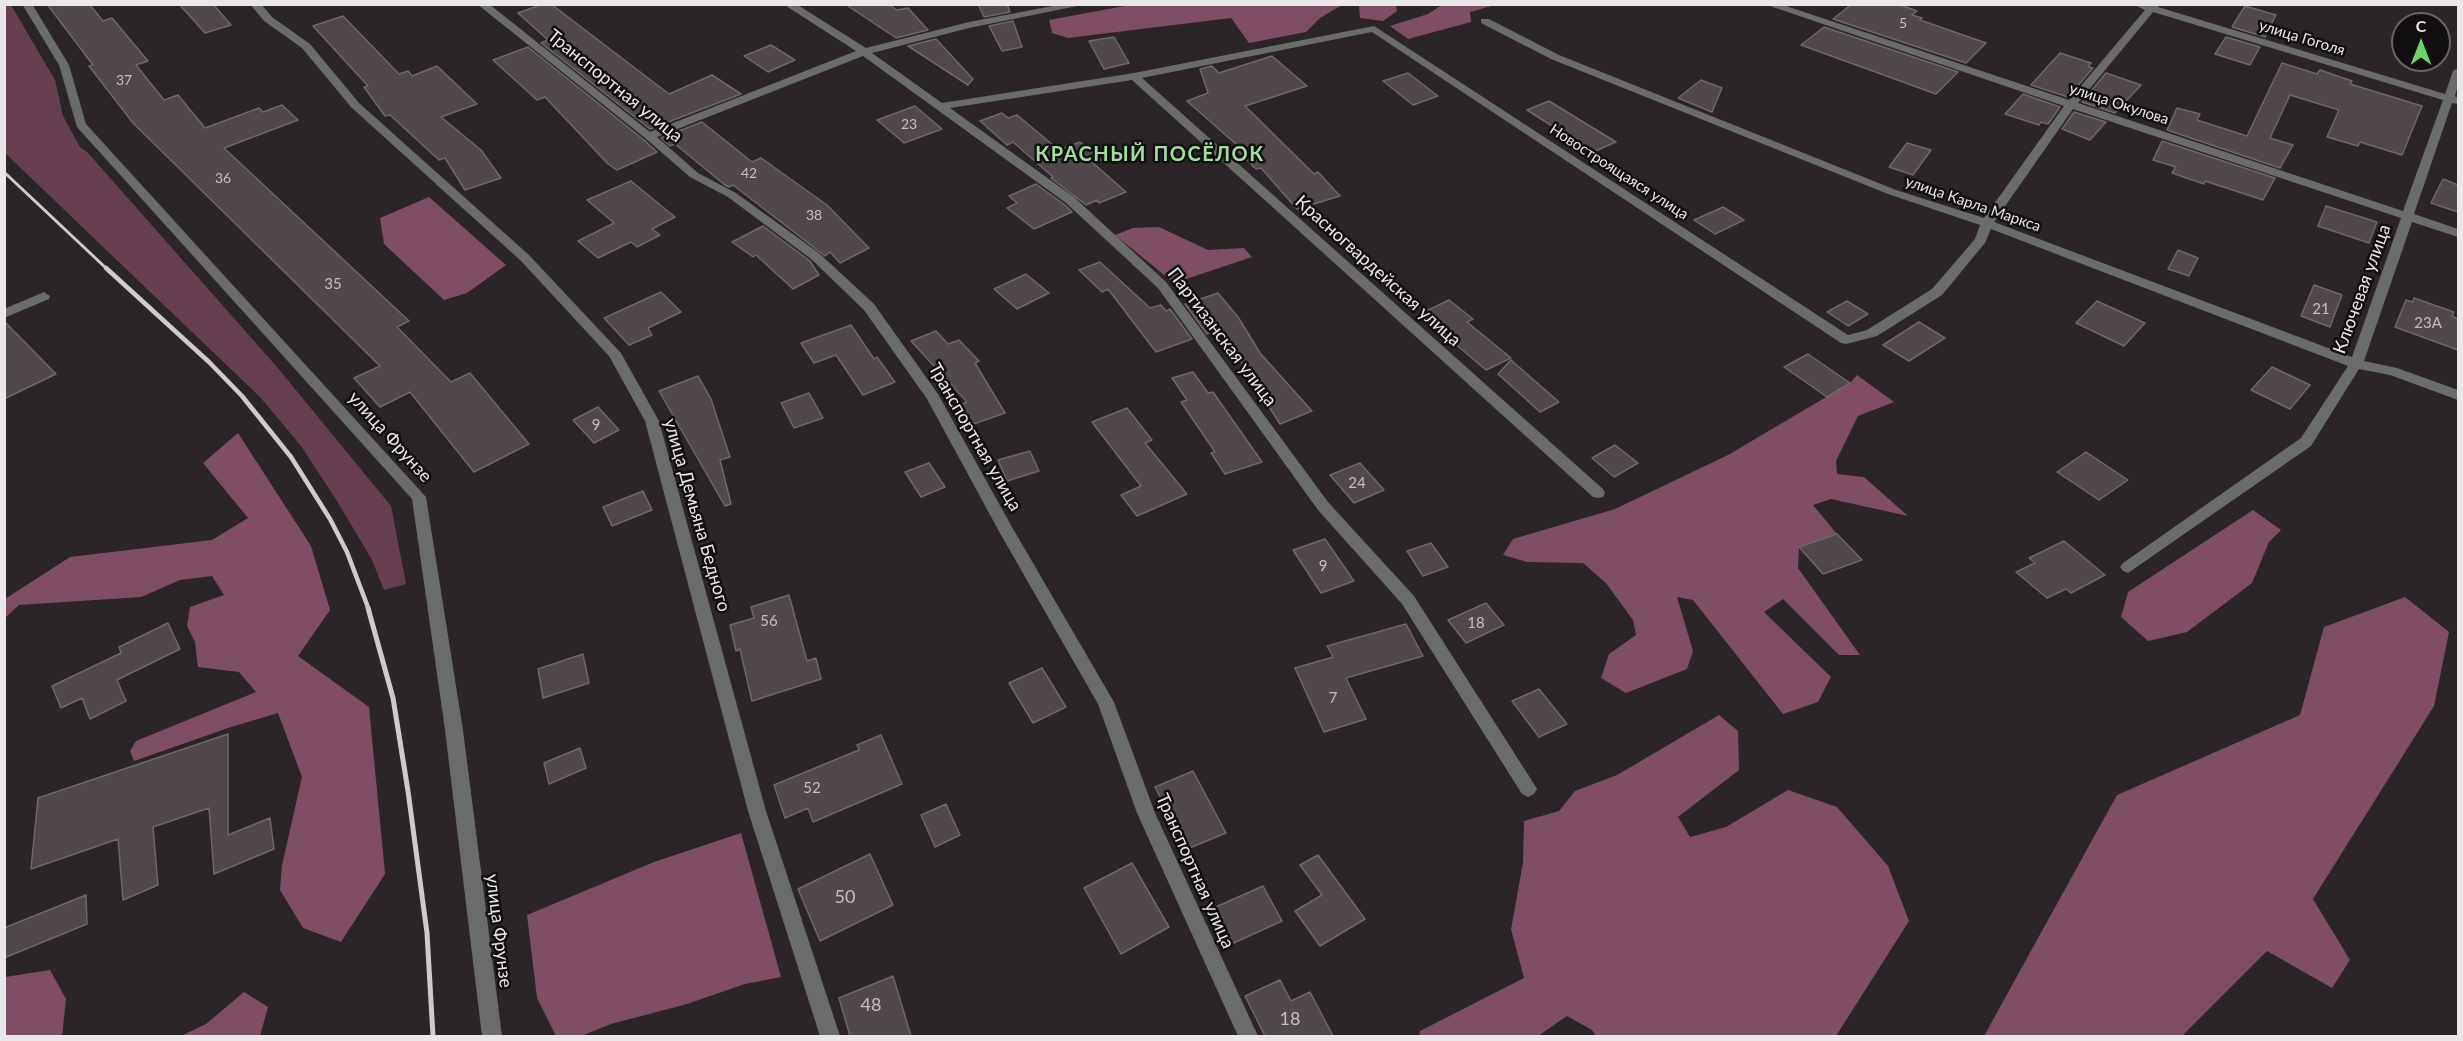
<!DOCTYPE html>
<html>
<head>
<meta charset="utf-8">
<style>
	body { margin:0 }
	#map { position:relative; width:2463px; height:1041px; overflow:hidden; background:#2b2527; font-family:Lato,sans-serif }
	canvas { display:block }
	.frame { position:absolute; inset:0; border:6px solid #ebe6e8; pointer-events:none }
	.north { position:absolute; left:2391px; top:12px; width:60px; height:60px; box-sizing:border-box; background:#120f10; border:2px solid #696566; border-radius:50%; rotate:0deg; font-size:16px; font-weight:700; line-height:24px; text-align:center; color:#ebe6e8 }
	.north::after { content:''; display:block; margin:auto; width:21px; height:27px; background:#6bd363; clip-path:polygon(50% 0,100% 100%,50% 72%,0 100%) }
</style>
</head>
<body>
<div id="map">
<canvas width="2463" height="1041"></canvas>
<div class="frame"></div>
<div class="north">С</div>
</div>
<script>
const g = document.querySelector('canvas').getContext('2d');
g.lineJoin = 'round';
function fillPath(path, color) {
  g.fillStyle = color;
  g.fill(path, 'evenodd');
}
function toPath(rows) {
  const path = new Path2D();
  for (const r of rows) {
    path.moveTo(r[0], r[1]);
    for (let i = 2; i < r.length; i += 2) path.lineTo(r[i], r[i + 1]);
  }
  return path;
}
function trace(path, color, width, dash) {
  g.strokeStyle = color;
  g.lineWidth = width;
  g.lineCap = dash ? 'butt' : 'round';
  g.setLineDash(dash || []);
  g.stroke(path);
}
function write(font, color, halo, rows, align = 'center') {
  g.font = font + ' Lato,sans-serif';
  g.lineWidth = 5;
  g.setLineDash([]);
  g.textBaseline = 'middle';
  g.strokeStyle = halo;
  g.fillStyle = color;
  for (const [text, x, y, turn = 0] of rows) {
    g.save();
    g.translate(x, y);
    g.rotate((+turn || 0) * Math.PI / 180);
    g.textAlign = isNaN(turn) ? turn : align;
    if (halo) g.strokeText(text, 0, 0);
    g.fillText(text, 0, 0);
    g.restore();
  }
}
fillPath(toPath([
	[4,5,11,5,55,80,63,116,80,147,88,153,277,367,391,506,406,584,384,590,372,560,337,501,301,446,261,398,5,153]
]), '#664051');
fillPath(toPath([
	[1130,5,1130,4,1342,5,1320,18,1306,32,1249,43,1231,18,1068,38,1052,33,1049,20],
	[1359,5,1396,5,1397,11,1383,21,1360,18],
	[1442,5,1495,5,1470,12,1471,22,1408,39,1390,26,1428,14],
	[429,197,506,265,467,293,444,300,384,244,380,218],
	[1159,227,1208,250,1244,248,1252,257,1174,283,1115,235,1133,228],
	[1857,375,1894,402,1858,416,1836,461,1837,474,1864,477,1908,516,1831,499,1813,505,1837,534,1799,547,1798,568,1860,655,1839,655,1783,599,1764,612,1831,677,1818,702,1783,714,1693,600,1677,597,1693,651,1687,669,1626,693,1601,678,1609,654,1636,635,1633,620,1606,583,1583,563,1527,562,1503,555,1513,539,1615,509,1728,455,1850,383],
	[238,433,311,546,330,610,298,656,369,707,385,874,341,942,303,928,280,890,282,865,302,777,278,713,231,727,134,761,130,751,136,741,256,692,239,672,198,667,195,642,187,626,190,607,224,595,212,576,180,580,141,597,19,605,5,618,5,599,70,557,212,540,248,518,203,463],
	[2253,510,2281,530,2269,542,2252,583,2187,632,2148,641,2121,617,2128,592],
	[2405,597,2449,632,2434,706,2313,899,2350,960,2332,988,2267,951,2182,1036,1984,1036,2117,795,2300,715,2324,627],
	[1719,715,1738,731,1739,770,1678,817,1690,837,1726,827,1788,790,1837,807,1888,866,1909,921,1836,1036,1596,1036,1592,1030,1567,1016,1538,1036,1419,1036,1420,1031,1524,978,1511,929,1523,863,1524,821,1559,811,1575,791,1617,775],
	[741,833,781,977,745,984,687,1004,611,1024,581,1036,556,1036,537,998,527,915,654,862],
	[50,970,66,999,62,1036,5,1036,5,977],
	[244,992,268,1007,260,1036,181,1036,206,1024]
]), '#7f4e64');
const building = toPath([
	[47,4,89,4,103,21,112,18,148,61,136,65,164,100,178,95,205,128,259,108,263,112,282,105,298,120,224,148,409,321,397,327,451,382,470,373,529,444,474,472,410,392,380,407,354,378,380,366,133,123,89,66,93,65,47,4],
	[179,4,213,4,231,25,205,33,179,4],
	[543,4,551,4,669,94,712,75,741,94,650,129,541,43,548,40,518,13,543,4],
	[845,4,888,4,897,10,908,8,928,30,896,38,845,4],
	[978,4,1007,4,1010,12,984,17,978,4],
	[1852,4,1898,4,1917,11,1912,15,1922,18,1920,20,1986,43,1966,63,1833,19,1852,4],
	[2245,6,2276,15,2265,37,2232,27,2245,6],
	[343,16,399,74,408,71,412,76,437,66,477,104,441,117,481,150,501,178,465,190,445,158,439,160,390,115,385,116,364,87,368,86,313,26,343,16],
	[1013,21,1022,47,1002,51,989,26,1013,21],
	[1824,27,1958,72,1936,94,1801,45,1824,27],
	[1114,37,1129,63,1104,69,1089,41,1114,37],
	[2226,37,2260,47,2250,65,2215,54,2226,37],
	[936,39,973,79,968,85,908,46,936,39],
	[771,45,795,60,768,72,744,56,771,45],
	[528,47,644,140,657,152,617,170,608,164,545,97,537,100,493,60,528,47],
	[2060,53,2091,63,2088,67,2093,68,2068,97,2031,85,2060,53],
	[1272,56,1307,86,1245,106,1314,174,1318,172,1340,196,1297,209,1261,168,1256,169,1234,147,1238,146,1187,101,1208,93,1200,69,1212,66,1219,73,1272,56],
	[2282,63,2317,74,2320,70,2352,81,2350,84,2422,106,2402,155,2360,142,2358,146,2327,137,2339,110,2290,95,2270,138,2293,145,2280,168,2167,130,2177,108,2200,114,2197,120,2247,136,2282,63],
	[1408,73,1438,96,1413,105,1383,81,1408,73],
	[2106,73,2141,85,2115,113,2082,102,2106,73],
	[1701,80,1722,88,1712,112,1678,98,1701,80],
	[2023,94,2060,107,2048,124,2041,122,2039,125,2005,114,2023,94],
	[1549,101,1616,142,1593,152,1527,110,1549,101],
	[915,106,942,129,904,143,877,120,915,106],
	[2074,112,2106,122,2090,140,2062,129,2074,112],
	[1002,113,1008,118,1017,115,1059,150,1080,142,1101,160,1093,163,1126,192,1099,203,1097,200,1086,205,1051,178,1053,177,1013,142,1007,145,980,121,1002,113],
	[702,122,752,162,761,158,827,205,869,248,840,263,830,252,825,256,733,185,729,187,725,185,675,144,670,146,661,138,702,122],
	[2162,141,2275,178,2263,200,2205,181,2204,184,2172,173,2176,167,2153,160,2162,141],
	[1907,143,1931,150,1913,175,1889,167,1907,143],
	[2443,179,2458,185,2458,212,2431,203,2443,179],
	[631,181,675,217,652,229,660,235,637,247,631,242,598,258,578,241,614,223,587,200,631,181],
	[1036,184,1065,205,1072,212,1034,229,1007,208,1017,203,1009,196,1036,184],
	[2326,206,2377,222,2369,243,2318,226,2326,206],
	[1723,207,1744,220,1715,234,1694,220,1723,207],
	[763,226,810,261,819,275,793,289,756,255,753,257,732,242,763,226],
	[2178,250,2198,258,2189,276,2168,269,2178,250],
	[1100,262,1150,308,1161,305,1166,311,1170,309,1192,339,1156,352,1108,289,1102,292,1079,270,1100,262],
	[1026,274,1049,293,1017,309,994,289,1026,274],
	[2314,285,2342,295,2330,327,2301,316,2314,285],
	[661,292,681,312,648,328,652,335,629,345,604,318,661,292],
	[1218,293,1238,317,1260,353,1312,411,1280,424,1268,405,1276,402,1239,360,1220,329,1207,334,1185,304,1218,293],
	[2414,298,2454,312,2452,316,2458,319,2458,350,2395,327,2406,300,2413,302,2414,298],
	[1449,300,1473,319,1467,322,1511,358,1486,370,1420,314,1449,300],
	[1847,301,1868,314,1848,326,1827,312,1847,301],
	[2097,301,2145,323,2124,346,2076,323,2097,301],
	[4,321,56,374,4,399,4,321],
	[1919,322,1945,338,1909,361,1883,345,1919,322],
	[851,325,874,359,877,357,895,382,863,395,836,355,814,363,801,343,851,325],
	[936,331,948,344,959,340,979,361,975,363,1005,413,965,427,954,407,967,402,911,341,936,331],
	[1808,354,1850,383,1827,397,1784,367,1808,354],
	[1511,360,1559,402,1540,412,1498,374,1511,360],
	[2272,367,2310,385,2290,409,2251,390,2272,367],
	[1193,372,1208,393,1213,392,1262,462,1225,474,1211,453,1215,452,1181,402,1187,400,1172,378,1193,372],
	[698,376,711,399,730,457,720,460,731,504,725,506,659,391,698,376],
	[809,393,823,418,794,428,781,403,809,393],
	[598,407,619,430,594,443,573,420,598,407],
	[1127,408,1152,440,1145,443,1187,494,1137,516,1121,495,1141,486,1092,422,1127,408],
	[1615,445,1638,463,1614,477,1592,458,1615,445],
	[1030,451,1039,471,1007,481,998,460,1030,451],
	[2086,452,2128,480,2099,500,2057,472,2086,452],
	[929,463,945,487,921,497,905,472,929,463],
	[1360,463,1384,490,1354,503,1330,475,1360,463],
	[643,491,652,510,612,526,603,507,643,491],
	[1837,534,1862,560,1823,574,1799,547,1837,534],
	[1325,539,1354,581,1321,593,1293,550,1325,539],
	[2064,541,2105,575,2071,593,2066,589,2047,598,2016,572,2035,563,2029,558,2064,541],
	[1431,543,1448,567,1423,576,1407,551,1431,543],
	[789,595,807,661,816,658,821,679,752,701,740,649,736,651,730,625,754,618,751,607,789,595],
	[1486,603,1504,625,1466,643,1448,620,1486,603],
	[168,623,180,649,117,680,126,701,90,719,82,698,61,708,52,686,121,653,119,647,168,623],
	[1406,624,1423,656,1346,678,1366,719,1324,732,1295,668,1333,657,1327,646,1406,624],
	[583,654,589,683,543,698,538,669,583,654],
	[1042,668,1066,707,1033,723,1009,683,1042,668],
	[1539,689,1567,724,1539,737,1512,701,1539,689],
	[228,734,228,835,270,818,274,849,214,874,209,808,153,827,158,885,123,900,118,839,31,869,38,798,228,734],
	[881,735,902,784,813,822,808,808,785,818,774,785,859,750,857,745,881,735],
	[580,748,586,768,549,784,544,763,580,748],
	[1193,771,1226,833,1187,849,1155,787,1193,771],
	[946,804,960,835,935,847,921,815,946,804],
	[870,854,893,905,820,941,798,889,870,854],
	[1318,855,1365,919,1320,946,1295,911,1322,895,1300,865,1318,855],
	[1132,863,1169,927,1121,954,1084,888,1132,863],
	[1263,886,1282,921,1227,946,1209,910,1263,886],
	[86,895,87,924,4,958,4,928,86,895],
	[893,976,911,1036,850,1036,839,998,893,976],
	[1280,980,1291,1001,1310,992,1333,1036,1265,1036,1245,996,1280,980]
]);
fillPath(building, '#50484b');
trace(building, '#6f676a', 1.5);
fillPath(toPath([
	[22,4,32,4,69,65,86,124,426,497,463,730,502,1036,482,1036,445,730,412,499,77,127,59,65,22,4],
	[250,4,261,4,272,17,310,44,359,103,529,255,621,353,659,421,766,811,840,1036,820,1036,748,811,645,421,609,356,521,261,351,107,302,48,264,21,250,4],
	[477,4,489,4,650,132,856,51,783,4,796,4,866,48,969,22,1063,4,1087,4,969,28,872,53,942,103,1134,73,1374,26,1848,335,1867,330,1932,289,1975,239,1980,225,1888,194,1551,59,1481,23,1481,19,1489,19,1559,55,1896,190,1984,218,2064,106,1764,4,1780,4,2069,100,2145,10,2132,4,2160,4,2158,7,2445,94,2453,71,2458,68,2458,85,2455,96,2458,98,2458,104,2452,103,2414,214,2458,229,2458,237,2412,222,2364,361,2397,368,2458,390,2458,400,2390,375,2359,369,2311,446,2128,573,2123,571,2120,567,2123,563,2301,438,2348,366,1991,229,1985,243,1942,295,1877,336,1846,344,1841,343,1372,32,1142,78,1603,489,1605,493,1603,497,1598,498,1593,497,1132,80,950,108,1074,197,1166,282,1328,502,1414,596,1534,784,1537,789,1534,794,1528,797,1522,794,1402,604,1318,510,1158,288,1066,203,863,56,657,137,698,173,736,193,819,253,874,304,938,394,1012,527,1114,702,1155,813,1258,1036,1238,1036,1137,813,1098,704,1001,535,927,399,864,310,811,259,728,197,690,177,645,138,477,4],
	[2153,12,2443,100,2403,211,2078,103,2153,12],
	[2073,109,2401,218,2352,357,1994,222,2073,109],
	[44,292,50,296,49,299,4,318,4,309,44,292]
]), '#6a6c69');
trace(toPath([
	[4,172,107,269]
]), '#cfcacc', 3);
trace(toPath([
	[106,268,209,362,242,396,291,457,330,519,347,552,369,610]
]), '#cfcacc', 4.5);
trace(toPath([
	[368,608,393,698,408,791,427,933,433,1036]
]), '#cfcacc', 5);
write('14px', '#c4bec1', null, [
	["5",1903,23],
	["37",124,80],
	["23",909,124],
	["42",749,173],
	["36",223,178],
	["38",814,215]
]);
write('15px', '#ebe6e8', '#120f10', [
	["улица Гоголя",2302,38,17],
	["улица Окулова",2119,104,18],
	["Новостроящаяся улица",1619,172,33],
	["улица Карла Маркса",1973,204,19]
]);
write('15px', '#c4bec1', null, [
	["35",333,284],
	["21",2321,309],
	["23А",2428,323],
	["9",596,425],
	["24",1357,483],
	["9",1323,566],
	["56",769,621],
	["18",1476,623],
	["7",1333,698],
	["52",812,788]
]);
write('18px', '#ebe6e8', '#120f10', [
	["Транспортная улица",615,86,39],
	["Красногвардейская улица",1378,271,42],
	["Ключевая улица",2362,289,-70],
	["Партизанская улица",1222,337,53],
	["улица Фрунзе",390,437,48],
	["Транспортная улица",975,437,60],
	["улица Демьяна Бедного",697,515,74],
	["Транспортная улица",1195,871,66],
	["улица Фрунзе",499,931,83]
]);
write('18px', '#c4bec1', null, [
	["50",845,897],
	["48",871,1005],
	["18",1290,1019]
]);
g.letterSpacing = '1.5px';
write('bold 20px', '#a4db9f', '#120f10', [
	["КРАСНЫЙ ПОСЁЛОК",1150,155]
]);
g.letterSpacing = '0px';
</script>
</body>
</html>
